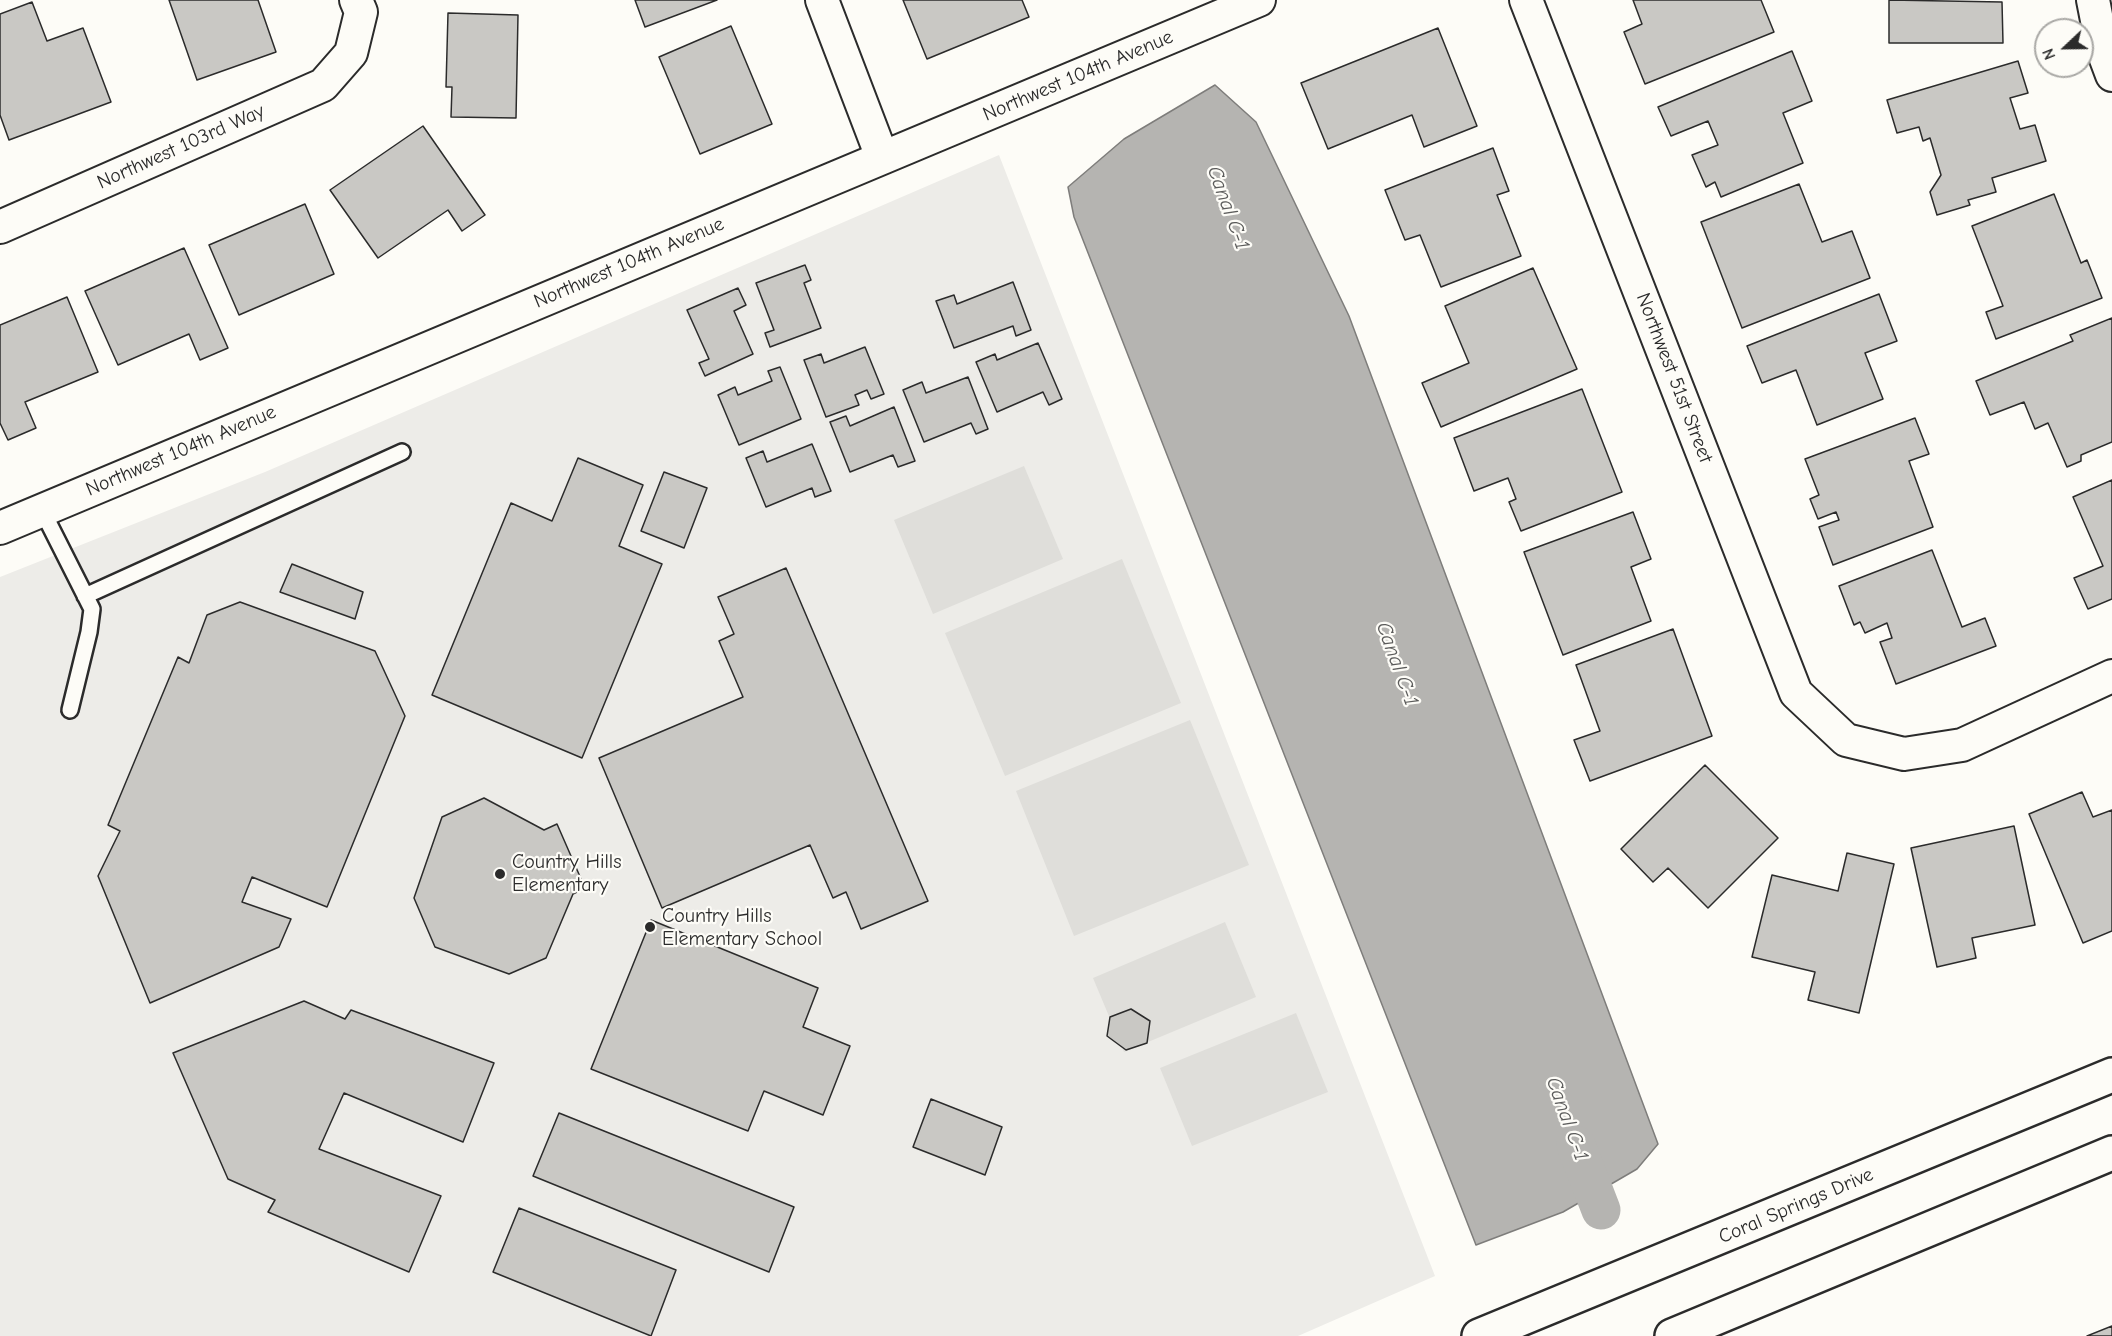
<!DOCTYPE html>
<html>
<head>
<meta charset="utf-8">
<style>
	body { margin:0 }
	#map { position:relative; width:2112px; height:1336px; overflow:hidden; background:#fdfcf7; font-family:"Comic Neue",sans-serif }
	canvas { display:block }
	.north { position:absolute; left:2034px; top:18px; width:60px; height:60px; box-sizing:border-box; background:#fdfcf7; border:2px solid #a9a8a5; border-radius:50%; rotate:248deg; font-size:16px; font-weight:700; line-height:24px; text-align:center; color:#2b2b2b }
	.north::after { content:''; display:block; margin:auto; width:21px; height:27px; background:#2b2b2b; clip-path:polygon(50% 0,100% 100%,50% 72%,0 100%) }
</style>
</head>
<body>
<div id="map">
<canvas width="2112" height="1336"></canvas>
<div class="north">N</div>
</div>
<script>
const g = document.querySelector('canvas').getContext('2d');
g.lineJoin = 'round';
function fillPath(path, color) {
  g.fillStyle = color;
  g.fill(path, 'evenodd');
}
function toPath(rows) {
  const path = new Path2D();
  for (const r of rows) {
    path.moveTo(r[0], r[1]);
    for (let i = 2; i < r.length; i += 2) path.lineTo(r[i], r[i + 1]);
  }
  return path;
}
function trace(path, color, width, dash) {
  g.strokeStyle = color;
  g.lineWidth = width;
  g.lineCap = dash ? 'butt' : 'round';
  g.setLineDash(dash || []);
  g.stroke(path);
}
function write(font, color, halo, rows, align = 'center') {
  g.font = font + ' "Comic Neue",sans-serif';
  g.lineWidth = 4.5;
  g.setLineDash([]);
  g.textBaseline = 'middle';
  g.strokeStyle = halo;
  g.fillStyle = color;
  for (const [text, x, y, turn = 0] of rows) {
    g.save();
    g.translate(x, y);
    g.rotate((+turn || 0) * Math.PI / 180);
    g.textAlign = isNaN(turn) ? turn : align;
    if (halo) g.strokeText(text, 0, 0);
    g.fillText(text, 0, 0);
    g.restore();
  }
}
fillPath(toPath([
	[999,155,1435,1276,1298,1336,0,1336,0,577,265,472]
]), '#edece8');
fillPath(toPath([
	[1024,466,1063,559,933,614,894,520],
	[1122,559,1181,703,1005,776,945,633],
	[1190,720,1249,865,1074,936,1016,791],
	[1225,922,1256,997,1124,1052,1093,978],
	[1296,1013,1328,1092,1192,1146,1160,1068]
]), '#dfdeda');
const water = toPath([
	[1215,85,1256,122,1349,316,1658,1144,1637,1169,1563,1212,1476,1245,1074,217,1068,187,1124,139,1215,85]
]);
fillPath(water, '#b5b4b1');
trace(water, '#7e7d7b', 1.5);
trace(toPath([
	[1576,1145,1601,1210]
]), '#b5b4b1', 39);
const building = toPath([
	[169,0,258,0,276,52,197,80,169,0],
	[635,0,717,0,645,27,635,0],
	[903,0,1022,0,1029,17,927,59,903,0],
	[1633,0,1761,0,1774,32,1645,84,1624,32,1642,24,1633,0],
	[1889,0,2002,2,2003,43,1889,43,1889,0],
	[32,2,47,41,83,28,111,102,9,140,0,115,0,14,32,2],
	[448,13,518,15,516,118,451,117,452,87,446,87,448,13],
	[731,26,772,124,700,154,659,57,731,26],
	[1438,28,1477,126,1424,147,1412,115,1328,149,1301,83,1438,28],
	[1792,51,1812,101,1783,113,1803,163,1721,197,1715,182,1706,187,1692,155,1718,145,1708,121,1671,136,1658,107,1792,51],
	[2018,61,2028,93,2010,98,2020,129,2035,125,2046,161,1992,178,1996,192,1968,200,1970,205,1937,215,1930,192,1941,175,1930,138,1923,141,1919,127,1897,133,1887,100,2018,61],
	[423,126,485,215,462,231,448,210,378,258,330,190,423,126],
	[1493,148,1509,191,1497,195,1521,256,1441,287,1420,235,1405,240,1385,190,1493,148],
	[1799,184,1822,242,1852,231,1870,278,1742,328,1701,222,1799,184],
	[2054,194,2081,263,2087,260,2102,298,1996,339,1986,312,2003,306,1972,226,2054,194],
	[305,204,334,274,239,315,209,245,305,204],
	[184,248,228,348,200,360,189,334,118,365,85,291,184,248],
	[805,265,811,280,804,283,821,328,770,347,765,333,774,330,756,283,805,265],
	[1533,268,1577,369,1441,427,1422,383,1469,363,1445,306,1533,268],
	[1013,282,1031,330,1016,336,1013,326,954,348,936,301,954,295,957,304,1013,282],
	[738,288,746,305,734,311,753,354,705,376,699,363,709,359,687,310,738,288],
	[1879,294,1897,341,1865,353,1883,399,1817,425,1796,370,1762,383,1747,346,1879,294],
	[67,297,98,372,25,402,36,428,8,440,0,423,0,325,67,297],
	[2112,318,2112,442,2081,455,2081,461,2067,467,2048,423,2035,429,2024,402,1990,415,1976,381,2073,341,2070,335,2112,318],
	[1038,343,1062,399,1049,405,1043,392,997,412,976,362,995,354,997,360,1038,343],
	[865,347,884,394,871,399,867,390,855,395,859,405,826,417,804,360,821,354,824,363,865,347],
	[780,367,801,419,739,445,718,395,735,387,738,395,772,381,768,371,780,367],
	[968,377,988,429,976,434,971,423,924,442,903,390,922,382,926,393,968,377],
	[1582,389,1622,492,1521,531,1509,502,1516,499,1508,478,1474,491,1454,438,1582,389],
	[894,407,915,461,898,467,893,455,850,472,830,422,846,416,850,426,894,407],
	[1915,418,1929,454,1909,461,1933,527,1833,565,1819,527,1839,520,1836,512,1818,519,1810,499,1819,495,1805,459,1915,418],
	[812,444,831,491,815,497,812,488,766,507,746,458,763,451,767,462,812,444],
	[578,458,643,485,619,546,662,564,582,758,432,695,511,503,552,521,578,458],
	[664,472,707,488,684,548,641,531,664,472],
	[2112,480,2112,599,2088,609,2074,578,2103,566,2073,497,2112,480],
	[1633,512,1651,559,1631,567,1651,621,1563,655,1524,552,1633,512],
	[1932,550,1962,627,1985,618,1996,646,1896,684,1880,642,1892,638,1887,623,1865,633,1860,622,1854,625,1839,586,1932,550],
	[292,564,363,592,355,619,280,592,292,564],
	[786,568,928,901,861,929,846,892,833,898,810,845,662,908,599,758,743,697,719,641,734,634,718,597,786,568],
	[240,602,375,651,405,716,327,907,252,877,242,902,291,919,279,947,150,1003,98,876,120,831,108,825,178,657,189,663,207,615,240,602],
	[1673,629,1712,736,1590,781,1574,740,1600,731,1576,665,1673,629],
	[1705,765,1778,838,1708,908,1668,868,1653,882,1621,849,1705,765],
	[2082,792,2093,817,2112,810,2112,931,2083,943,2029,814,2082,792],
	[484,798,544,830,557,824,585,888,573,894,546,958,509,974,435,947,414,898,442,817,484,798],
	[2014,826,2035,925,1972,938,1976,958,1937,967,1911,848,2014,826],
	[1847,853,1894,864,1859,1013,1808,1000,1815,972,1752,957,1772,875,1838,891,1847,853],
	[651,920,818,988,803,1027,850,1046,823,1115,764,1091,748,1131,591,1069,651,920],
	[304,1001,345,1019,351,1010,494,1063,463,1142,344,1093,319,1149,441,1196,409,1272,268,1212,275,1200,228,1179,173,1053,304,1001],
	[1131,1009,1150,1021,1147,1043,1126,1050,1107,1036,1110,1017,1131,1009],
	[931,1099,1002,1127,985,1175,913,1147,931,1099],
	[559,1113,794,1207,769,1272,533,1176,559,1113],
	[519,1208,676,1270,651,1336,493,1272,519,1208],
	[2112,1326,2112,1336,2087,1336,2112,1326]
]);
fillPath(building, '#c9c8c4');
trace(building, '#2b2b2b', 1.5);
const lane = toPath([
	[42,510,92,609,89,632,70,710],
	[85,596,402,452]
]);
const street = toPath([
	[822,0,882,157],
	[1526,0,1796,693,1846,740,1904,754,1962,745,2112,676],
	[2093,0,2103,51,2112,75],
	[0,227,323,85,351,53,361,12,356,0],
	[0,528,1259,0]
]);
const secondary = toPath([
	[1479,1336,2112,1075],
	[1672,1336,2112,1153]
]);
trace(lane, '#2b2b2b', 20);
trace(street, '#2b2b2b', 36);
trace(secondary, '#2b2b2b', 38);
trace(lane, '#fdfcf7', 15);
trace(street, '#fdfcf7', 32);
trace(secondary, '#fdfcf7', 33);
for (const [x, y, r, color] of [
	[500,874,6,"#2b2b2b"],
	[650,927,6,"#2b2b2b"]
]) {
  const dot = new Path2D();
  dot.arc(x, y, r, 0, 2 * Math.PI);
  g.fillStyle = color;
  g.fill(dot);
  trace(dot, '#fdfcf7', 2);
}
write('20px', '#2b2b2b', '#fdfcf7', [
	["Northwest 104th Avenue",1078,76,-23],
	["Northwest 103rd Way",181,147,-24],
	["Northwest 104th Avenue",629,263,-23],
	["Northwest 51st Street",1674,378,69],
	["Northwest 104th Avenue",181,451,-23],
	["Coral Springs Drive",1796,1206,-23]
]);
write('20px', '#2b2b2b', '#fdfcf7', [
	["Country Hills",512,862],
	["Elementary",512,885],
	["Country Hills",662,916],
	["Elementary School",662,939]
], 'left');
write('italic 21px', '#5b5b5a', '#fdfcf7', [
	["Canal C-1",1228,208,70],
	["Canal C-1",1397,664,70],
	["Canal C-1",1567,1119,70]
]);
</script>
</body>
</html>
